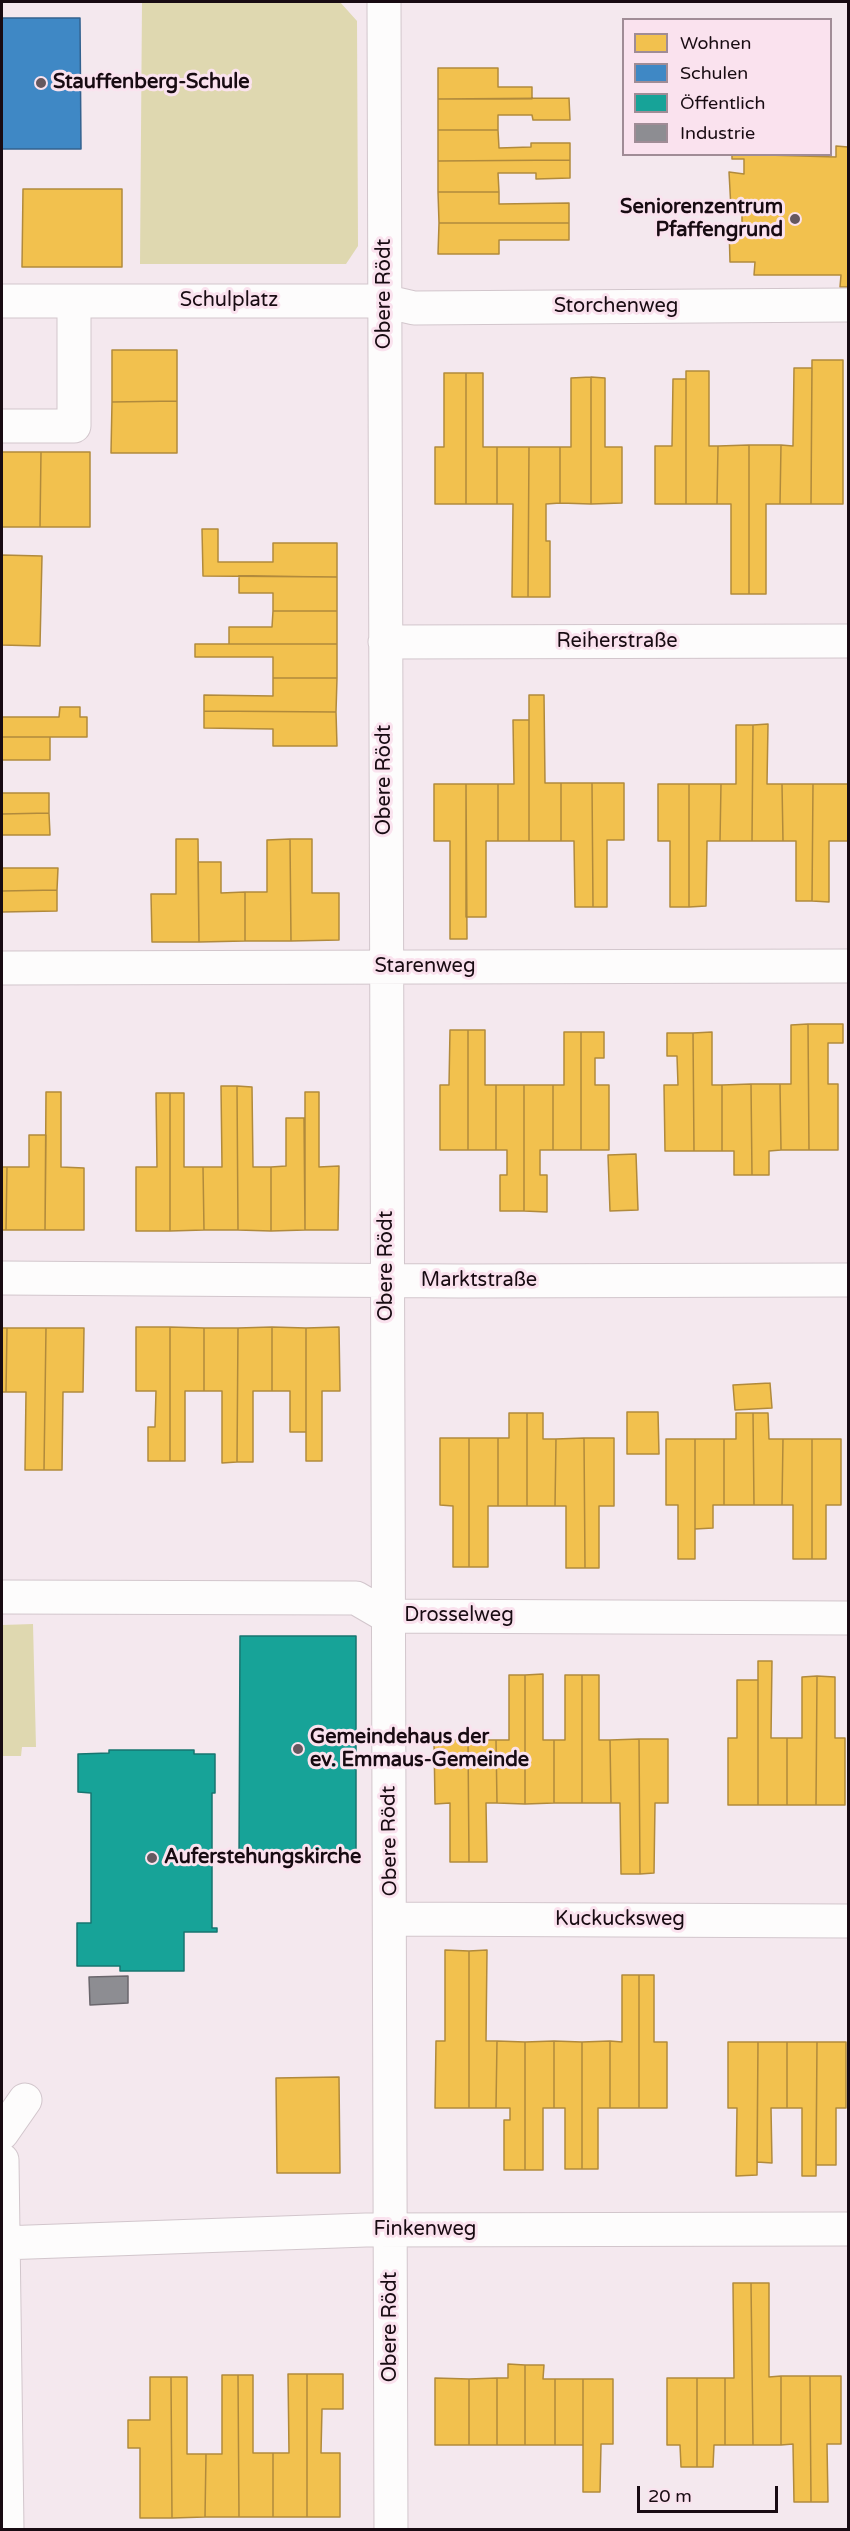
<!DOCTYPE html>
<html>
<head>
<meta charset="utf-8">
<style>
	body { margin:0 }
	#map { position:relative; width:850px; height:2531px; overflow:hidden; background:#f4e8ee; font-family:"Varela Round",sans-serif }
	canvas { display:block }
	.frame { position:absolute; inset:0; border:3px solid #180b12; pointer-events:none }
	.legend { position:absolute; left:622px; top:18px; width:210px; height:138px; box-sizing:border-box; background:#fae2ee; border:2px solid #a08c96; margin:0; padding:8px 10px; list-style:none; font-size:18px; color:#180b12 }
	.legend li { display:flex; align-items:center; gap:12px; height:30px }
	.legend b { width:30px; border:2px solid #a08c96 }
	.scale { position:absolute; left:637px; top:2486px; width:141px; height:27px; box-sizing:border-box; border:3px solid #180b12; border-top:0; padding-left:8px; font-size:18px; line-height:21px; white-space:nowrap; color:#180b12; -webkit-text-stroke:4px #fae2ee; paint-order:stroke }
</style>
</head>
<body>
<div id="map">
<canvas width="850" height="2531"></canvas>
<div class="frame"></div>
<ul class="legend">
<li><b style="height:16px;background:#f2c14e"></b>Wohnen</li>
<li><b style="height:16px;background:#3f88c5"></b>Schulen</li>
<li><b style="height:16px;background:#17a398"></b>Öffentlich</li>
<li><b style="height:16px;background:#8d8d92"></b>Industrie</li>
</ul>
<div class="scale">20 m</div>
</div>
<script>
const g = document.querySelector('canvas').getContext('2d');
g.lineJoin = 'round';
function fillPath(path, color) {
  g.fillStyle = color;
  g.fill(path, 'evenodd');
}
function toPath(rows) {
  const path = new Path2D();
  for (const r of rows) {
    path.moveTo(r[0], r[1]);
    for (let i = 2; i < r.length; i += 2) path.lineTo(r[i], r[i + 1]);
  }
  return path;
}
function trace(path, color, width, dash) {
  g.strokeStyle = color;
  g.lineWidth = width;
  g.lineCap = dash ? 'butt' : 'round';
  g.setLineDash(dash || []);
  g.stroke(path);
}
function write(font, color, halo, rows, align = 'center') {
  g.font = font + ' "Varela Round",sans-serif';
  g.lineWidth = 6;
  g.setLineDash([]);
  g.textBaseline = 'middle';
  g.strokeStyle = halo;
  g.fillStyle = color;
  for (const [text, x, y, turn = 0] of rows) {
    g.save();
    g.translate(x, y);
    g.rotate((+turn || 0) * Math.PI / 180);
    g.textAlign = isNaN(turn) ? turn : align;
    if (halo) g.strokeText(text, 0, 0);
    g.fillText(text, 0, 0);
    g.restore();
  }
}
fillPath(toPath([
	[142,2,340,2,357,21,358,246,346,264,140,264],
	[33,1624,36,1747,22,1747,21,1756,2,1756,2,1625]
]), '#dfd8b0');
const homes = toPath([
	[438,68,498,68,498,87,532,87,532,99,438,99,438,68],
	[569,98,570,120,533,120,532,115,498,115,498,130,438,130,438,99,569,98],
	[438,130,498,130,499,148,531,147,531,143,570,143,570,160,438,161,438,130],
	[836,146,848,147,848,287,840,287,841,275,754,275,755,262,730,262,729,227,742,228,742,210,731,209,729,172,744,174,744,159,732,159,732,154,836,157,836,146],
	[570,160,570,178,536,179,536,173,498,173,499,192,438,192,438,161,570,160],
	[23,189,122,189,122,267,22,267,23,189],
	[438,192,499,192,499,204,569,203,569,223,439,223,438,192],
	[439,223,569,223,569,240,499,240,499,254,438,254,439,223],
	[112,350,177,350,177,401,112,402,112,350],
	[812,360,843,360,843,504,811,504,812,360],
	[794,368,812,368,811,504,780,504,781,445,793,446,794,368],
	[686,371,709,371,709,446,718,446,717,504,686,504,686,371],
	[444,373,466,373,466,504,435,504,435,447,444,447,444,373],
	[466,373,483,373,483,447,497,447,497,504,466,504,466,373],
	[591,377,605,378,605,447,622,447,622,503,591,504,591,377],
	[591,377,591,504,560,503,560,447,571,447,571,378,591,377],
	[673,379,686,379,686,504,655,504,655,446,672,446,673,379],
	[177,401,177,453,111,453,112,402,177,401],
	[749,445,781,445,780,504,766,504,766,594,749,594,749,445],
	[749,445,749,594,731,594,731,504,717,504,718,446,749,445],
	[497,447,529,447,528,597,512,597,513,504,497,504,497,447],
	[529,447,560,447,560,503,546,504,546,541,550,541,550,597,528,597,529,447],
	[2,452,41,452,40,527,2,527,2,452],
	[41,452,90,452,90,527,40,527,41,452],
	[202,529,218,529,218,562,273,562,273,543,337,543,337,577,203,576,202,529],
	[2,555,42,556,40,646,2,645,2,555],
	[239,576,337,577,337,611,273,611,273,593,239,593,239,576],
	[273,611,337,611,337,644,229,644,229,627,272,627,273,611],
	[195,644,337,644,337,678,273,678,273,657,195,657,195,644],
	[273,678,337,678,336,712,204,711,204,695,273,696,273,678],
	[529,695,544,695,545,783,561,783,561,841,529,841,529,695],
	[60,707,80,707,80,717,87,717,87,737,2,737,2,717,59,717,60,707],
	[204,711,336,712,337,746,273,746,273,729,204,728,204,711],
	[513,720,529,720,529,841,498,841,498,784,514,784,513,720],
	[768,724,767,784,782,784,783,841,752,841,753,725,768,724],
	[736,725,753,725,752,841,720,841,721,784,736,784,736,725],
	[2,737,50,737,50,760,2,760,2,737],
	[561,783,592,783,593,907,575,907,574,841,561,841,561,783],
	[592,783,624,783,624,840,607,840,607,907,593,907,592,783],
	[434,784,466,784,467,939,450,939,450,841,434,841,434,784],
	[466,784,498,784,498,841,486,841,486,917,466,917,466,784],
	[658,784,689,784,689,907,670,907,670,841,658,841,658,784],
	[689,784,721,784,720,841,707,841,706,906,689,907,689,784],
	[782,784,813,784,812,901,796,901,796,841,783,841,782,784],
	[813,784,848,784,848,841,829,841,829,902,812,901,813,784],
	[2,793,49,793,49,813,2,814,2,793],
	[49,813,50,835,2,835,2,814,49,813],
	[176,839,198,839,199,942,152,942,151,894,176,894,176,839],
	[290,839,291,941,245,941,245,892,267,892,267,840,290,839],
	[290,839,312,839,312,893,339,893,339,940,291,941,290,839],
	[198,862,221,862,221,893,245,892,245,941,199,942,198,862],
	[2,868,58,868,57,890,2,891,2,868],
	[57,890,57,911,2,912,2,891,57,890],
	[808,1024,809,1150,781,1150,780,1084,791,1084,791,1025,808,1024],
	[808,1024,843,1024,843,1043,828,1043,828,1084,838,1084,838,1150,809,1150,808,1024],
	[450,1030,468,1030,468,1150,440,1150,440,1085,449,1085,450,1030],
	[468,1030,485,1030,485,1085,496,1085,496,1150,468,1150,468,1030],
	[564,1032,581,1032,581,1150,553,1150,553,1085,564,1085,564,1032],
	[581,1032,604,1032,604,1058,595,1058,595,1085,609,1085,609,1150,581,1150,581,1032],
	[712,1032,712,1085,722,1085,722,1151,694,1151,693,1033,712,1032],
	[667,1033,693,1033,694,1151,665,1151,664,1085,678,1085,677,1056,667,1056,667,1033],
	[751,1084,780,1084,781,1150,769,1151,769,1175,752,1175,751,1084],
	[751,1084,752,1175,734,1175,734,1151,722,1151,722,1085,751,1084],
	[496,1085,524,1085,524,1211,500,1211,500,1175,507,1175,507,1150,496,1150,496,1085],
	[524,1085,553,1085,553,1150,540,1150,540,1175,547,1175,547,1212,524,1211,524,1085],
	[221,1086,237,1086,238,1230,204,1230,203,1167,222,1167,221,1086],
	[237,1086,252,1087,253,1167,271,1167,271,1231,238,1230,237,1086],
	[46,1092,61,1092,61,1167,84,1168,84,1230,45,1230,46,1092],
	[305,1092,319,1092,319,1167,339,1166,338,1230,305,1230,305,1092],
	[156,1093,170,1093,170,1231,136,1231,136,1167,157,1167,156,1093],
	[170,1093,184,1093,184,1167,203,1167,204,1230,170,1231,170,1093],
	[286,1118,304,1118,305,1230,271,1231,271,1167,286,1166,286,1118],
	[29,1135,46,1135,45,1230,6,1230,7,1167,29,1167,29,1135],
	[636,1154,638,1210,610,1211,608,1155,636,1154],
	[2,1167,7,1167,6,1230,2,1230,2,1167],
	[136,1327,170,1327,170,1461,148,1461,148,1427,155,1427,156,1391,136,1391,136,1327],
	[170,1327,204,1328,204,1391,185,1391,185,1461,170,1461,170,1327],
	[272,1327,306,1328,306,1432,290,1432,290,1391,272,1391,272,1327],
	[272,1327,272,1391,253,1391,253,1462,237,1462,238,1328,272,1327],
	[339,1327,340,1391,322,1391,322,1461,306,1461,306,1328,339,1327],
	[2,1328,7,1328,6,1392,2,1392,2,1328],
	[7,1328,46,1328,44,1470,25,1470,26,1392,6,1392,7,1328],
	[46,1328,84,1328,83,1392,63,1392,62,1470,44,1470,46,1328],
	[204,1328,238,1328,237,1462,222,1463,222,1391,204,1391,204,1328],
	[770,1383,772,1408,735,1410,733,1385,770,1383],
	[627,1412,658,1412,659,1454,627,1454,627,1412],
	[509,1413,527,1413,527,1506,498,1506,498,1438,509,1438,509,1413],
	[527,1413,543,1413,543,1439,556,1439,555,1506,527,1506,527,1413],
	[736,1413,753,1413,754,1505,724,1505,724,1439,736,1439,736,1413],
	[753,1413,768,1413,769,1439,783,1439,782,1505,754,1505,753,1413],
	[440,1438,469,1438,469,1567,453,1567,453,1506,440,1505,440,1438],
	[469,1438,498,1438,498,1506,488,1506,488,1567,469,1567,469,1438],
	[584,1438,614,1438,614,1506,599,1506,599,1568,585,1568,584,1438],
	[584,1438,585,1568,566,1568,566,1506,555,1506,556,1439,584,1438],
	[666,1439,695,1439,695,1559,678,1559,678,1505,666,1505,666,1439],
	[695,1439,724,1439,724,1505,713,1505,713,1528,695,1529,695,1439],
	[783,1439,812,1439,812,1559,793,1559,793,1505,782,1505,783,1439],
	[812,1439,841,1439,841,1505,826,1505,826,1559,812,1559,812,1439],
	[758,1661,772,1661,771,1738,787,1738,787,1805,758,1805,758,1661],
	[543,1674,543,1740,554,1740,554,1803,525,1804,525,1675,543,1674],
	[509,1675,525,1675,525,1804,497,1803,496,1740,509,1740,509,1675],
	[565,1675,582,1675,582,1803,554,1803,554,1740,565,1740,565,1675],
	[582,1675,599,1675,599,1740,610,1740,611,1803,582,1803,582,1675],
	[817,1676,816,1805,787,1805,787,1738,802,1738,802,1677,817,1676],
	[817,1676,835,1677,835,1738,845,1738,845,1805,816,1805,817,1676],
	[737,1680,758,1680,758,1805,728,1805,728,1738,737,1738,737,1680],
	[639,1739,668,1739,668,1803,655,1803,654,1873,640,1874,639,1739],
	[639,1739,640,1874,621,1874,620,1803,611,1803,610,1740,639,1739],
	[434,1740,468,1740,469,1862,450,1862,450,1803,435,1804,434,1740],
	[468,1740,496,1740,497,1803,486,1803,487,1862,469,1862,468,1740],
	[445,1950,469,1951,469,2108,435,2108,436,2041,445,2041,445,1950],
	[487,1950,486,2041,497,2041,496,2108,469,2108,469,1951,487,1950],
	[622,1975,639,1975,639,2108,610,2108,610,2041,622,2042,622,1975],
	[639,1975,654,1975,654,2042,667,2042,667,2108,639,2108,639,1975],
	[497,2041,525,2042,525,2170,504,2170,504,2120,510,2120,510,2108,496,2108,497,2041],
	[554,2041,582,2042,582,2169,565,2169,565,2108,554,2108,554,2041],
	[554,2041,554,2108,543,2108,543,2170,525,2170,525,2042,554,2041],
	[610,2041,610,2108,598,2108,598,2169,582,2169,582,2042,610,2041],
	[728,2042,758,2042,757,2175,736,2176,737,2108,728,2108,728,2042],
	[758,2042,787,2042,787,2108,771,2108,772,2163,757,2162,758,2042],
	[787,2042,817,2042,816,2176,802,2176,802,2108,787,2108,787,2042],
	[817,2042,846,2042,846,2108,836,2108,836,2165,816,2165,817,2042],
	[339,2077,340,2173,277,2173,276,2078,339,2077],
	[733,2283,751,2283,753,2445,725,2445,725,2378,734,2378,733,2283],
	[751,2283,769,2283,769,2377,781,2376,781,2445,753,2445,751,2283],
	[508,2364,525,2365,525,2445,497,2445,497,2378,508,2378,508,2364],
	[525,2365,544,2365,543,2379,555,2379,555,2445,525,2445,525,2365],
	[288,2374,307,2374,307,2517,273,2517,273,2453,289,2453,288,2374],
	[307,2374,343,2374,343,2409,322,2409,321,2453,340,2453,340,2517,307,2517,307,2374],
	[222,2375,238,2375,239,2517,205,2517,206,2454,222,2454,222,2375],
	[238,2375,253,2375,253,2453,273,2453,273,2517,239,2517,238,2375],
	[781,2376,810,2376,811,2502,794,2502,793,2444,781,2445,781,2376],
	[810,2376,841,2376,841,2444,827,2444,828,2502,811,2502,810,2376],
	[150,2377,171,2377,172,2518,140,2518,140,2448,128,2448,128,2420,150,2420,150,2377],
	[171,2377,187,2377,187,2454,206,2454,205,2517,172,2518,171,2377],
	[435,2378,469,2379,469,2445,435,2445,435,2378],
	[497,2378,497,2445,469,2445,469,2379,497,2378],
	[667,2378,697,2378,697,2467,681,2467,680,2445,667,2445,667,2378],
	[697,2378,725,2378,725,2445,714,2445,713,2467,697,2467,697,2378],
	[555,2379,583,2379,583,2445,555,2445,555,2379],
	[583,2379,613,2379,613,2444,601,2444,600,2492,583,2492,583,2379]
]);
fillPath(homes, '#f2c14e');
trace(homes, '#b18a3c', 1.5);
const schools = toPath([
	[2,18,80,18,81,149,2,149,2,18]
]);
fillPath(schools, '#3f88c5');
trace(schools, '#33628f', 1.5);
const public = toPath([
	[240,1636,356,1636,356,1862,239,1862,240,1636],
	[109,1750,194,1750,194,1754,215,1754,215,1793,212,1793,212,1928,217,1928,217,1932,184,1932,184,1971,120,1971,120,1966,77,1966,77,1923,91,1923,91,1793,78,1792,78,1754,109,1753,109,1750]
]);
fillPath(public, '#17a398');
trace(public, '#177570', 1.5);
const industry = toPath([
	[128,1976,128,2003,90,2005,89,1977,128,1976]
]);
fillPath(industry, '#8d8d92');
trace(industry, '#6a666c', 1.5);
const minor = toPath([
	[384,2,391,2530],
	[2,301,384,301,414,308,848,305],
	[2,426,74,426,74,301],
	[385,642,848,641],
	[2,968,848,966],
	[2,1278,461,1281,848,1280],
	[2,1597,356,1598,387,1616,848,1618],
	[391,1919,848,1921],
	[2,2133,25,2100],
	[2,2160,7,2530],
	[2,2243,366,2230,848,2229]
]);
trace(minor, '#d2c6cc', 35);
trace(minor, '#fdfcfc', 33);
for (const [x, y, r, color] of [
	[41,83,6,"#65585f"],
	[795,219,6,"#65585f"],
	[298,1749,6,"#65585f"],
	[152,1858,6,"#65585f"]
]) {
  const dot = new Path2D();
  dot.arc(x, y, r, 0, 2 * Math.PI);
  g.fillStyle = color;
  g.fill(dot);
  trace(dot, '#fae2ee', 2);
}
write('bold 20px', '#180b12', '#fae2ee', [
	["Stauffenberg-Schule",53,83],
	["Seniorenzentrum",783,208,"right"],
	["Pfaffengrund",783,231,"right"],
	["Gemeindehaus der",310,1738],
	["ev. Emmaus-Gemeinde",310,1761],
	["Auferstehungskirche",164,1858]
], 'left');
write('20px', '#180b12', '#fae2ee', [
	["Obere Rödt",385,294,-90],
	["Schulplatz",229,301],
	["Storchenweg",616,307],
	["Reiherstraße",617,642],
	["Obere Rödt",385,780,-90],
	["Starenweg",425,967],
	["Obere Rödt",387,1266,-90],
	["Marktstraße",479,1281],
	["Drosselweg",459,1616],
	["Obere Rödt",390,1841,-91],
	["Kuckucksweg",620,1920],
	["Finkenweg",425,2230],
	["Obere Rödt",391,2327,-90]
]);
</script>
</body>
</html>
